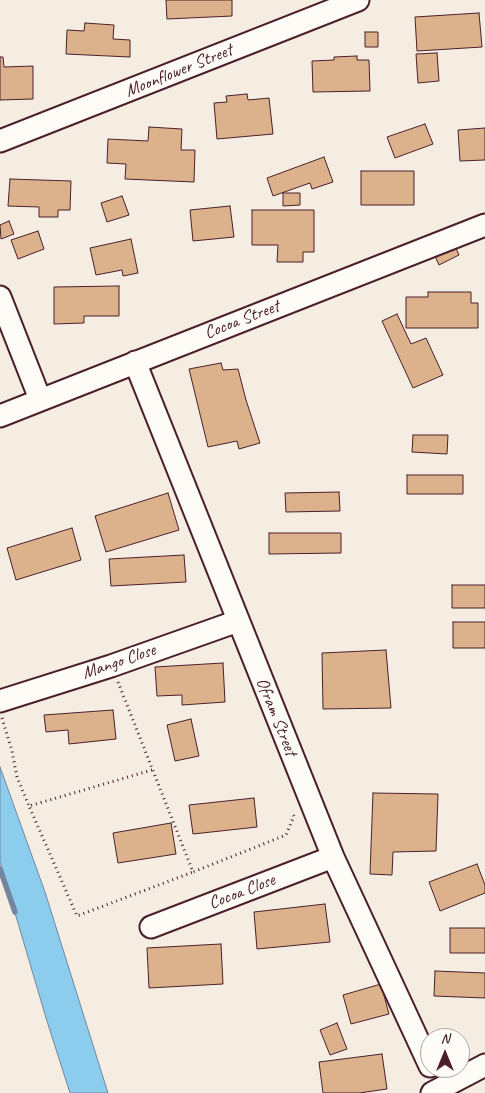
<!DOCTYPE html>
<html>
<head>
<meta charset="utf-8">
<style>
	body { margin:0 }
	#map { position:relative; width:485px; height:1093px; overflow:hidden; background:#f6ede2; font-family:Caveat,sans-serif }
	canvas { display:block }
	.north { position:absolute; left:420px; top:1028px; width:50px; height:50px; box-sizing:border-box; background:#fdfcf7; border:1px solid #b5a4a5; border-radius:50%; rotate:0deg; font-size:14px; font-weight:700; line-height:20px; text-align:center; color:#4a1f2b }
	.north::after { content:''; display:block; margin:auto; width:18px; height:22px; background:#4a1f2b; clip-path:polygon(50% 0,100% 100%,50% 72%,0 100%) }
</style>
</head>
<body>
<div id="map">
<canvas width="485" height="1093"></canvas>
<div class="north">N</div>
</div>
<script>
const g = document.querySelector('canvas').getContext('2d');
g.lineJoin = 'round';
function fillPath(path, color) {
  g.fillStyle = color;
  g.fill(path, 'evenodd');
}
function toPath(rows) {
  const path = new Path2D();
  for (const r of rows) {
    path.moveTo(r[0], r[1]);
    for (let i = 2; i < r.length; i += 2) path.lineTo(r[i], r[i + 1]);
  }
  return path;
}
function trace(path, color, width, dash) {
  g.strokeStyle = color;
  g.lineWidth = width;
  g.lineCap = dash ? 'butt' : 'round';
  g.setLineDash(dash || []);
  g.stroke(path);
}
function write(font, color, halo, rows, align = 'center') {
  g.font = font + ' Caveat,sans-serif';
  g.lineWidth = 4;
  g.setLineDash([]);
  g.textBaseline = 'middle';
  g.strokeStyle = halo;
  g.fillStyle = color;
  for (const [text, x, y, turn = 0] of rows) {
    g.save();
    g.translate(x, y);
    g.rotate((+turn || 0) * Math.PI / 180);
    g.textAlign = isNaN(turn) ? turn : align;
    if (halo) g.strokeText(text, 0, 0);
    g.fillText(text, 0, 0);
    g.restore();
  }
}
const water = toPath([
	[0,767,45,892,108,1093,70,1093,46,1018,0,862,0,767]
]);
fillPath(water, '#8ccced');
trace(water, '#72879f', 1);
trace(toPath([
	[0,869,15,912]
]), '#72879f', 5.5);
const building = toPath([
	[166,0,232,0,232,16,167,19,166,0],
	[479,13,482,47,417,51,415,17,479,13],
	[85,23,114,25,113,39,130,40,130,57,66,54,67,30,84,31,85,23],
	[365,32,378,32,378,47,365,47,365,32],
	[437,53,439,81,418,83,416,54,437,53],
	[357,56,357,60,369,60,370,91,313,92,312,61,334,60,334,57,357,56],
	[0,57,3,57,4,67,33,66,33,99,0,100,0,57],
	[247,94,248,100,269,98,273,134,217,139,214,103,227,102,226,96,247,94],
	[425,124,433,144,395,158,387,137,425,124],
	[149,127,182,129,181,150,195,150,194,182,125,179,126,164,107,163,108,139,148,141,149,127],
	[485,128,485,160,460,161,458,130,485,128],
	[324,157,333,182,312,189,310,183,273,196,267,178,324,157],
	[361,171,414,171,414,205,361,205,361,171],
	[10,179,71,181,70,210,58,210,58,217,39,217,39,207,8,206,10,179],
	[283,193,300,193,300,205,283,206,283,193],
	[122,196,129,215,107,222,101,203,122,196],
	[230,206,234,237,193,241,190,210,230,206],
	[252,210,314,210,314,252,303,252,303,262,277,262,278,245,252,245,252,210],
	[9,221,14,234,1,239,0,225,9,221],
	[38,231,44,249,18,259,11,240,38,231],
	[131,239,138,273,123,276,122,270,96,275,90,248,131,239],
	[454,244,459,255,439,265,434,254,454,244],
	[119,286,119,316,84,316,84,323,54,324,54,287,119,286],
	[428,292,471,292,471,303,478,303,478,328,406,328,406,297,428,297,428,292],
	[397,314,411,344,426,338,443,375,413,388,382,321,397,314],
	[221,363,223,370,238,369,246,400,260,443,239,449,237,441,208,447,189,369,221,363],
	[413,435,448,435,447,454,412,452,413,435],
	[407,475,463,475,463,494,407,494,407,475],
	[339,492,340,511,286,512,285,493,339,492],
	[168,493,179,530,106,552,95,516,168,493],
	[72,528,81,560,16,580,7,548,72,528],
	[269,533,341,533,341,553,269,554,269,533],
	[184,555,186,582,111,586,109,559,184,555],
	[452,585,485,585,485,608,452,608,452,585],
	[453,622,485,622,485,648,453,648,453,622],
	[386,650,391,708,323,709,322,653,386,650],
	[223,663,225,702,182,705,182,695,157,696,155,667,223,663],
	[113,710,116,739,69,744,68,730,46,732,44,715,113,710],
	[191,719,199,756,175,761,167,725,191,719],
	[373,793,438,794,436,851,393,852,392,875,370,874,373,793],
	[254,798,257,827,193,834,189,805,254,798],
	[171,823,176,854,118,863,113,833,171,823],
	[477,864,485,885,485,893,440,911,429,882,477,864],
	[325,904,330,942,257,949,254,912,325,904],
	[450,928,485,928,485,953,450,953,450,928],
	[221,944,223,984,149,988,147,948,221,944],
	[435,971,485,973,485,998,434,996,435,971],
	[381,984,389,1014,351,1024,343,995,381,984],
	[337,1023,347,1049,330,1055,320,1030,337,1023],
	[382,1054,387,1089,359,1093,323,1093,319,1062,382,1054]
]);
fillPath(building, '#dbb28c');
trace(building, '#4a1f2b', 1);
const minor = toPath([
	[0,141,358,0],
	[0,297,40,399],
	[135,362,333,857,430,1066],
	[0,416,485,225],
	[0,701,111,666,238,621],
	[151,927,333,857],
	[432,1093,485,1065]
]);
trace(minor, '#4a1f2b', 25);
trace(toPath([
	[118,682,193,872,286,835,294,816,293,814],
	[2,718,12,751,17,777,29,806],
	[152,770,29,806,77,916,193,872]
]), '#4a1f2b', 3, [1, 4]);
trace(minor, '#fdfcf7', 21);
write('18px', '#4a1f2b', '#fdfcf7', [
	["Moonflower Street",179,71,-22],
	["Cocoa Street",242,320,-21],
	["Mango Close",119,662,-19],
	["Ofram Street",276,717,68],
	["Cocoa Close",242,892,-21]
]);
</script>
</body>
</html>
